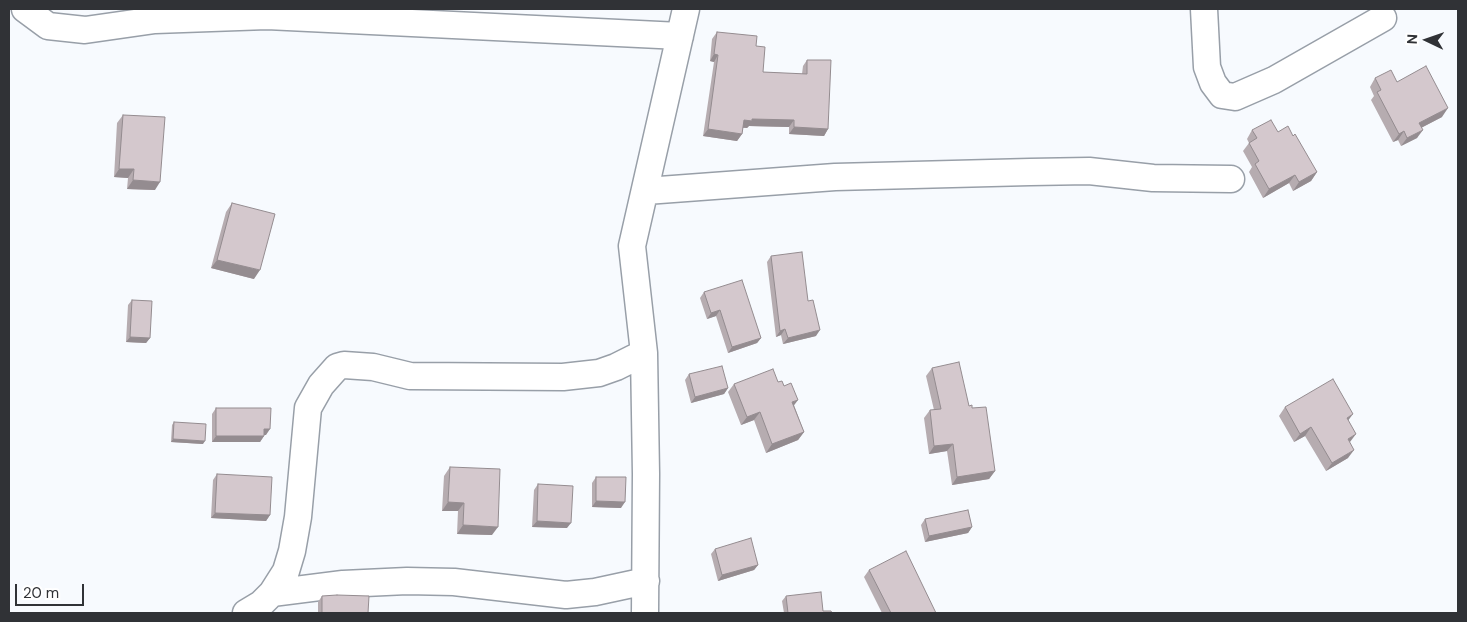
<!DOCTYPE html>
<html>
<head>
<meta charset="utf-8">
<style>
	body { margin:0 }
	#map { position:relative; width:1467px; height:622px; overflow:hidden; background:#f7fafe; font-family:"DM Sans",sans-serif }
	canvas { display:block }
	.frame { position:absolute; inset:0; border:10px solid #303236; pointer-events:none }
	.north { position:absolute; left:1402px; top:15px; width:50px; height:50px; -webkit-text-stroke:4px #fff; paint-order:stroke; rotate:273deg; font-size:14px; font-weight:700; line-height:20px; text-align:center; color:#303236 }
	.north::after { content:''; display:block; margin:auto; width:18px; height:22px; background:#303236; clip-path:polygon(50% 0,100% 100%,50% 72%,0 100%) }
	.scale { position:absolute; left:15px; top:584px; width:69px; height:22px; box-sizing:border-box; border:2px solid #303236; border-top:0; padding-left:6px; font-size:15px; line-height:18px; white-space:nowrap; color:#303236; -webkit-text-stroke:4px #fff; paint-order:stroke }
</style>
</head>
<body>
<div id="map">
<canvas width="1467" height="622"></canvas>
<div class="frame"></div>
<div class="north">N</div>
<div class="scale">20 m</div>
</div>
<script>
const g = document.querySelector('canvas').getContext('2d');
g.lineJoin = 'round';
function toPath(rows) {
  const path = new Path2D();
  for (const r of rows) {
    path.moveTo(r[0], r[1]);
    for (let i = 2; i < r.length; i += 2) path.lineTo(r[i], r[i + 1]);
  }
  return path;
}
function trace(path, color, width, dash) {
  g.strokeStyle = color;
  g.lineWidth = width;
  g.lineCap = dash ? 'butt' : 'round';
  g.setLineDash(dash || []);
  g.stroke(path);
}
function fillPath(path, color) {
  g.fillStyle = color;
  g.fill(path, 'evenodd');
}
const minor = toPath([
	[25,9,48,26,85,30,155,20,267,16,680,36],
	[1204,9,1207,67,1213,83,1222,95,1235,97,1274,80,1383,18],
	[646,191,835,177,1030,172,1089,171,1153,178,1231,179],
	[272,593,343,584,407,581,454,582,566,595,595,592,646,581],
	[246,613,261,604,272,593,286,571,292,551,298,517,308,408,321,385,337,367,344,365,373,367,410,376,563,377,599,373,616,367,644,353],
	[645,613,646,474,644,353,632,246,686,9]
]);
trace(minor, '#989fa8', 29);
trace(minor, '#fff', 26);
fillPath(toPath([
	[717,32,756,46,763,72,802,74,803,66,807,60,828,129,824,136,789,134,789,127,749,126,747,128,743,128,742,134,737,141,703,136,714,62,710,61,712,39],
	[1375,78,1397,82,1442,117,1421,128,1417,138,1401,146,1398,140,1393,142,1371,100,1374,96,1370,87],
	[123,115,155,190,127,189,128,178,114,177,117,123],
	[1252,130,1278,132,1293,136,1317,172,1311,181,1293,191,1289,183,1263,198,1249,172,1252,167,1243,151,1249,143,1247,139],
	[232,203,254,279,211,268,226,212],
	[771,256,808,301,816,336,783,344,781,335,776,337,767,262],
	[704,292,761,338,757,343,728,353,716,316,707,319,700,298],
	[132,300,150,338,146,343,126,342,128,305],
	[932,368,969,406,972,408,995,471,989,479,952,485,947,451,929,454,924,418,930,410,934,410,926,376],
	[689,374,728,388,724,394,691,403,685,380],
	[778,382,794,405,804,432,798,440,766,453,754,420,741,425,728,392,734,384],
	[1285,407,1348,421,1350,442,1348,458,1326,471,1305,436,1294,442,1279,416],
	[216,408,266,435,264,435,264,436,260,442,212,442,212,414],
	[174,422,203,444,171,442,172,425],
	[450,467,492,535,457,534,458,511,442,511,444,476],
	[217,474,270,515,266,521,211,518,213,480],
	[596,477,621,508,592,507,592,483],
	[538,484,567,528,532,527,534,490],
	[925,519,972,527,968,533,925,542,921,525],
	[715,549,758,565,754,570,718,581,711,554],
	[869,570,936,613,882,613,864,577],
	[322,596,368,613,318,613,318,602],
	[786,596,823,611,832,613,784,613,782,601]
]), '#b6acb0');
fillPath(toPath([
	[714,54,718,55,714,62,710,61],
	[1448,108,1442,117,1413,132,1419,123],
	[752,119,794,120,789,127,749,126,747,128,739,127,744,120],
	[794,127,828,129,824,136,789,134],
	[708,129,742,134,737,141,703,136],
	[1423,130,1417,138,1401,146,1407,138],
	[1404,131,1398,140,1393,142,1399,134],
	[119,169,134,169,128,178,114,177],
	[1317,172,1311,181,1293,191,1299,182],
	[1295,175,1289,183,1263,198,1269,189],
	[133,180,160,182,155,190,127,189],
	[217,260,260,270,254,279,211,268],
	[720,310,716,316,707,319,711,313],
	[785,329,781,335,776,337,780,331],
	[820,330,816,336,783,344,788,338],
	[130,337,150,338,146,343,126,342],
	[761,338,757,343,728,353,732,347],
	[728,388,724,394,691,403,695,397],
	[798,400,792,408,792,402],
	[760,412,754,420,741,425,747,417],
	[1353,414,1347,422,1347,418],
	[1311,427,1305,436,1294,442,1300,434],
	[264,429,270,429,266,435,260,435],
	[804,432,798,440,766,453,772,444],
	[1356,434,1350,442,1348,439],
	[216,436,264,436,260,442,212,442],
	[173,439,205,441,203,444,171,442],
	[953,444,947,451,929,454,934,446],
	[1354,450,1348,458,1326,471,1332,463],
	[995,471,989,479,952,485,957,477],
	[596,501,625,502,621,508,592,507],
	[448,502,464,503,458,511,442,511],
	[215,513,270,515,266,521,211,518],
	[537,521,571,523,567,528,532,527],
	[463,525,498,527,492,535,457,534],
	[972,527,968,533,925,542,929,536],
	[758,565,754,570,718,581,722,575]
]), '#948c90');
const building = toPath([
	[717,32,757,36,756,46,765,47,763,72,807,74,807,60,831,60,828,129,794,127,794,120,752,119,752,121,744,120,742,134,708,129,718,55,714,54,717,32],
	[1426,66,1448,108,1419,123,1423,130,1407,138,1404,131,1399,134,1377,92,1381,90,1375,78,1391,70,1397,82,1426,66],
	[123,115,165,117,160,182,133,180,134,169,119,169,123,115],
	[1271,120,1278,132,1288,126,1293,136,1295,134,1317,172,1299,182,1295,175,1269,189,1255,164,1259,161,1249,143,1257,138,1252,130,1271,120],
	[232,203,275,214,260,270,217,260,232,203],
	[802,252,808,301,813,300,820,330,788,338,785,329,780,331,771,256,802,252],
	[742,280,761,338,732,347,720,310,711,313,704,292,742,280],
	[132,300,152,301,150,338,130,337,132,300],
	[959,362,969,406,972,405,972,408,986,407,995,471,957,477,953,444,934,446,930,410,941,409,932,368,959,362],
	[722,366,728,388,695,397,689,374,722,366],
	[773,369,778,382,782,381,784,386,791,383,798,400,792,402,804,432,772,444,760,412,747,417,734,384,773,369],
	[1333,379,1353,414,1347,418,1356,434,1348,439,1354,450,1332,463,1311,427,1300,434,1285,407,1333,379],
	[216,408,271,408,270,429,264,429,264,436,216,436,216,408],
	[174,422,206,424,205,441,173,439,174,422],
	[450,467,500,469,498,527,463,525,464,503,448,502,450,467],
	[217,474,272,477,270,515,215,513,217,474],
	[596,477,626,477,625,502,596,501,596,477],
	[538,484,573,486,571,523,537,521,538,484],
	[968,510,972,527,929,536,925,519,968,510],
	[751,538,758,565,722,575,715,549,751,538],
	[906,551,936,613,891,613,869,570,906,551],
	[821,592,823,611,831,611,832,613,788,613,786,596,821,592],
	[337,595,369,596,368,613,322,613,322,596,337,595]
]);
fillPath(building, '#d4c8cd');
trace(building, '#948c90', 1);
</script>
</body>
</html>
